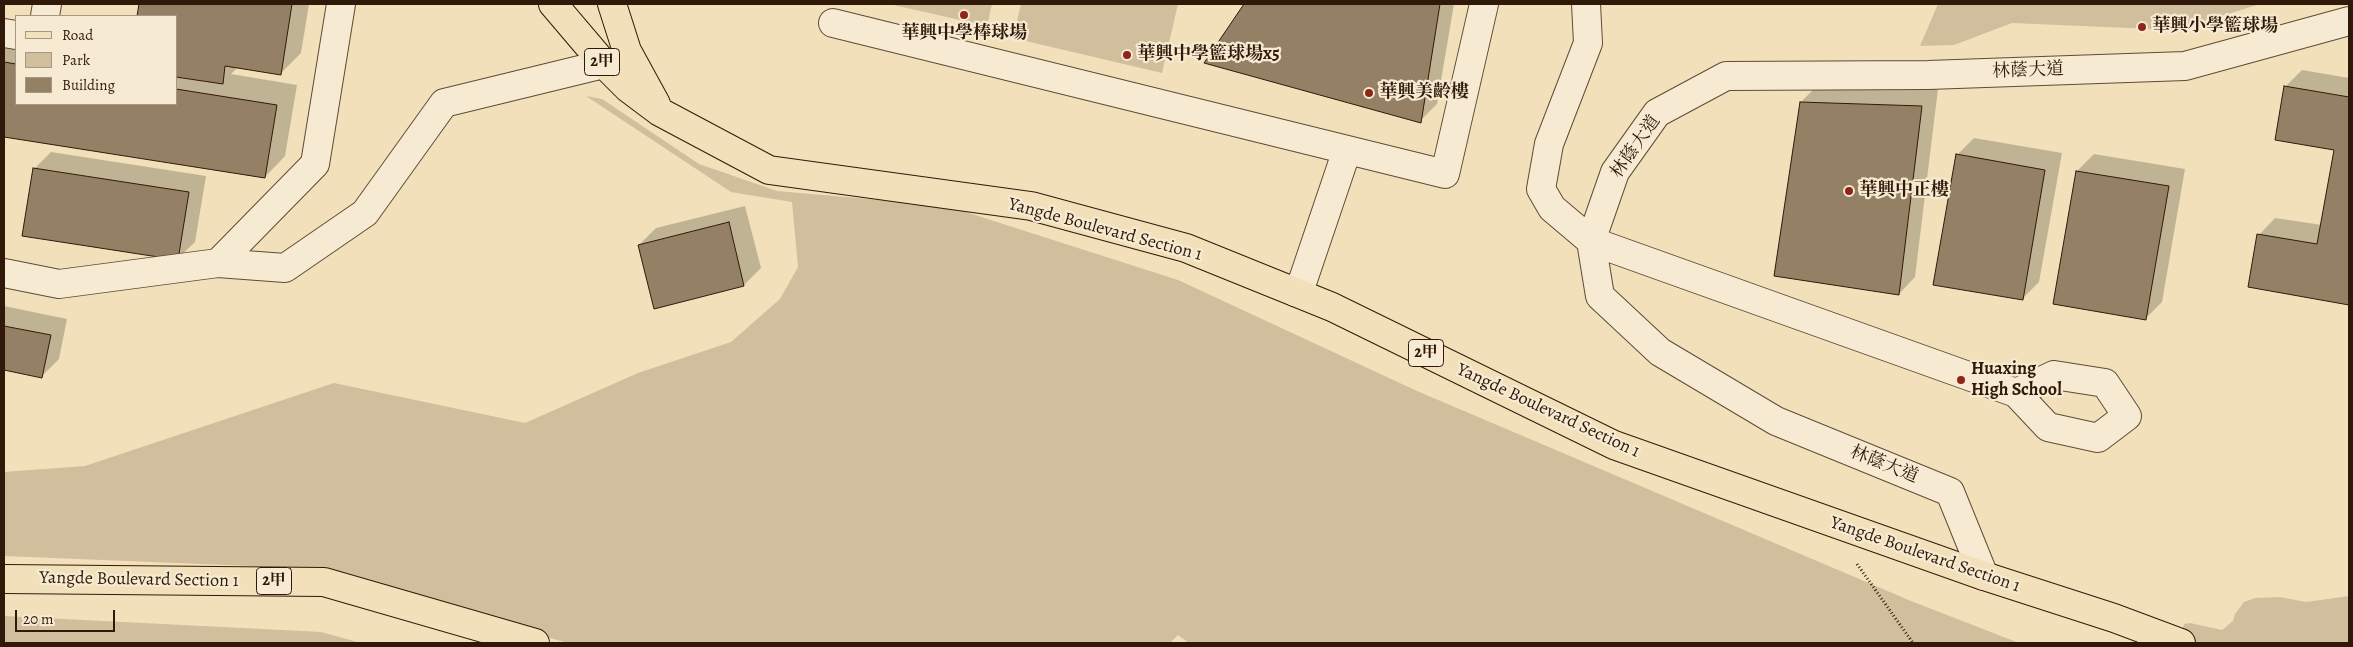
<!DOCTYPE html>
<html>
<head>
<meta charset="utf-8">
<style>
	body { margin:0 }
	#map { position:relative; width:2353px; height:647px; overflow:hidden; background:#f1e0ba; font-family:Alegreya,serif }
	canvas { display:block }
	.frame { position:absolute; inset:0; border:5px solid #301909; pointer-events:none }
	.legend { position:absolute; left:15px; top:15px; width:162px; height:90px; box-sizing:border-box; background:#f6ebd2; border:1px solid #a79782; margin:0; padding:6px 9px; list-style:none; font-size:15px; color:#301909 }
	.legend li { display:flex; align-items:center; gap:10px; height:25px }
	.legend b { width:25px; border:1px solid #a79782 }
	.scale { position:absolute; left:15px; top:610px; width:100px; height:22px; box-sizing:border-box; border:2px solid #301909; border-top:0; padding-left:6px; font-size:15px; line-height:18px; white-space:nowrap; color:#301909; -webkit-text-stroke:4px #f6ebd2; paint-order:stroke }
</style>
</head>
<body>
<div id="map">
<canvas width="2353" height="647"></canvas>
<div class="frame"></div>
<ul class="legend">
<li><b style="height:6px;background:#f1e0ba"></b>Road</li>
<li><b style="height:14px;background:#d0be9c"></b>Park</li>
<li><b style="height:14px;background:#948065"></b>Building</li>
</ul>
<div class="scale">20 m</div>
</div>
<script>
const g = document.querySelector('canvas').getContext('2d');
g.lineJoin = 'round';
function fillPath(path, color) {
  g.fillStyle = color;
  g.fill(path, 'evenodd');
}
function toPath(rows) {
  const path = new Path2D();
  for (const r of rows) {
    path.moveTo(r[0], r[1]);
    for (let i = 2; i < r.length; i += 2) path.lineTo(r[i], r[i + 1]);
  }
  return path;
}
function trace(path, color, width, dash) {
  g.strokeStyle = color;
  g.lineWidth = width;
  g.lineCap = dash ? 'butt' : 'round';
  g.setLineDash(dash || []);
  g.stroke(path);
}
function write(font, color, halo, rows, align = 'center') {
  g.font = font + ' Alegreya,"Noto Serif TC",serif';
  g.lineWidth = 4.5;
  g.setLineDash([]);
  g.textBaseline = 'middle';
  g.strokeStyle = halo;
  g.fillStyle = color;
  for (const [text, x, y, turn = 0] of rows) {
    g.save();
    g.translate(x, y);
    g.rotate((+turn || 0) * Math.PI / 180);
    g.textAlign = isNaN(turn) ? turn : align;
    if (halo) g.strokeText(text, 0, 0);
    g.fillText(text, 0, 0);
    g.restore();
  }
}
fillPath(toPath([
	[889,4,992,4,987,26],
	[1021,4,1178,4,1162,73,1013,38],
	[1938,4,2260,4,2177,30,2012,23,1954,45,1920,46],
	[586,96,602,99,699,164,777,191,947,206,1178,280,1417,391,1911,601,2019,643,1189,643,1178,635,1170,643,568,643,301,568,4,556,4,472,85,466,334,383,525,423,638,373,731,342,780,299,798,267,792,202,731,192],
	[2349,596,2349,643,2197,643,2186,639,2182,632,2184,624,2190,623,2222,630,2233,621,2235,614,2244,602,2255,598,2280,597,2306,602],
	[4,616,321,632,361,643,4,643]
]), '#d0be9c');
fillPath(toPath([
	[140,4,309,4,301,53,281,73,238,67,231,74,297,85,285,156,265,177,4,136,4,39,16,41,16,104,176,104,176,16,138,16],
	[1245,4,1454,4,1437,104,1420,121,1206,62],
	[2302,70,2349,78,2349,303,2250,286,2259,235,2275,218,2322,225,2335,149,2285,87],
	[1818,85,1938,89,1915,277,1899,294,1801,102],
	[1974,138,2062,153,2039,282,2022,299,1957,155],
	[51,152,206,176,195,242,178,258,34,169],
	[2094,154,2185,169,2162,302,2145,319,2077,171],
	[745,206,761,268,744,285,639,245,656,228],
	[4,306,67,319,59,359,42,376,4,368]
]), '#0003');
const building = toPath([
	[139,4,292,4,281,75,225,66,223,84,176,77,176,16,137,16,139,4],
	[1244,4,1440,4,1421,123,1204,63,1244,4],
	[4,62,16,64,16,104,176,104,176,89,277,105,265,178,4,137,4,62],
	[2284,86,2349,97,2349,305,2248,287,2257,234,2317,244,2334,150,2275,140,2284,86],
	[1800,102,1922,106,1899,295,1774,276,1800,102],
	[1956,154,2045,170,2023,300,1933,285,1956,154],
	[33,168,189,192,178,260,22,236,33,168],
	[2076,171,2169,186,2146,320,2053,304,2076,171],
	[729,222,744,286,654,309,638,245,729,222],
	[4,326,51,335,42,378,4,370,4,326]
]);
fillPath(building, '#948065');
trace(building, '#301909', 1);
const minor = toPath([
	[1586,4,1588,43,1549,144,1541,189,1552,208,1591,241,2016,393],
	[45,16,47,4],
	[833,23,1445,174,1484,4],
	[4,33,16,35],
	[218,263,285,268,365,213,444,103,604,64],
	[4,273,59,284,218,263,315,164,341,4],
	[1295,292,1303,280,1347,150],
	[2054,375,2105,383,2127,416,2098,438,2048,427,2016,393,2054,375],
	[1984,576,1950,492,1776,421,1660,352,1600,296,1591,241,1615,172,1657,113,1726,76,1928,75,2185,66,2349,21]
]);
const major = toPath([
	[553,4,604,64,628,88,660,112,769,170,1031,206,1186,248,1332,307,1614,445,1984,576,2114,618,2181,643],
	[612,4,627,51,656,104],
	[4,579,324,582,535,643]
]);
trace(minor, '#604b35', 30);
trace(major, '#301909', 30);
trace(toPath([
	[1857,564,1913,643]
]), '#301909', 3, [1, 2.5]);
trace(minor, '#f6ebd2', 28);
trace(major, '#f1e0ba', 28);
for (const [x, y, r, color] of [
	[964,15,5,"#8f2418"],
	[2142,27,5,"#8f2418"],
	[1127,55,5,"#8f2418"],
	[1369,93,5,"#8f2418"],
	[1849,191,5,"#8f2418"],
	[1961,380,5,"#8f2418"]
]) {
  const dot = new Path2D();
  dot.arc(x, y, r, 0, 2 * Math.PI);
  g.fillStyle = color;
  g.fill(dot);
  trace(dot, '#f6ebd2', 2);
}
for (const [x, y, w] of [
	[602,62,35],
	[1426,353,35],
	[274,581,35]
]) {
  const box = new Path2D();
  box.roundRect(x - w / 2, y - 13.5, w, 27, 4);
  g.fillStyle = '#f6ebd2';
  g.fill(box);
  trace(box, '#301909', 1);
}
write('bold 16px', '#301909', null, [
	["2甲",602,62],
	["2甲",1426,353],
	["2甲",274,581]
]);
write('bold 18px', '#301909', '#f6ebd2', [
	["華興小學籃球場",2152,27],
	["華興中學棒球場",964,34,"center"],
	["華興中學籃球場x5",1137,55],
	["華興美齡樓",1379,93],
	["華興中正樓",1859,191],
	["Huaxing",1971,370],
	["High School",1971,391]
], 'left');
write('18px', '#301909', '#f6ebd2', [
	["林蔭大道",2028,71,-2],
	["林蔭大道",1636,147,-55],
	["Yangde Boulevard Section 1",1105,230,15],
	["Yangde Boulevard Section 1",1548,411,25],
	["林蔭大道",1884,465,22],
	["Yangde Boulevard Section 1",1925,555,19],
	["Yangde Boulevard Section 1",139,580,1]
]);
</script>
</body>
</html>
